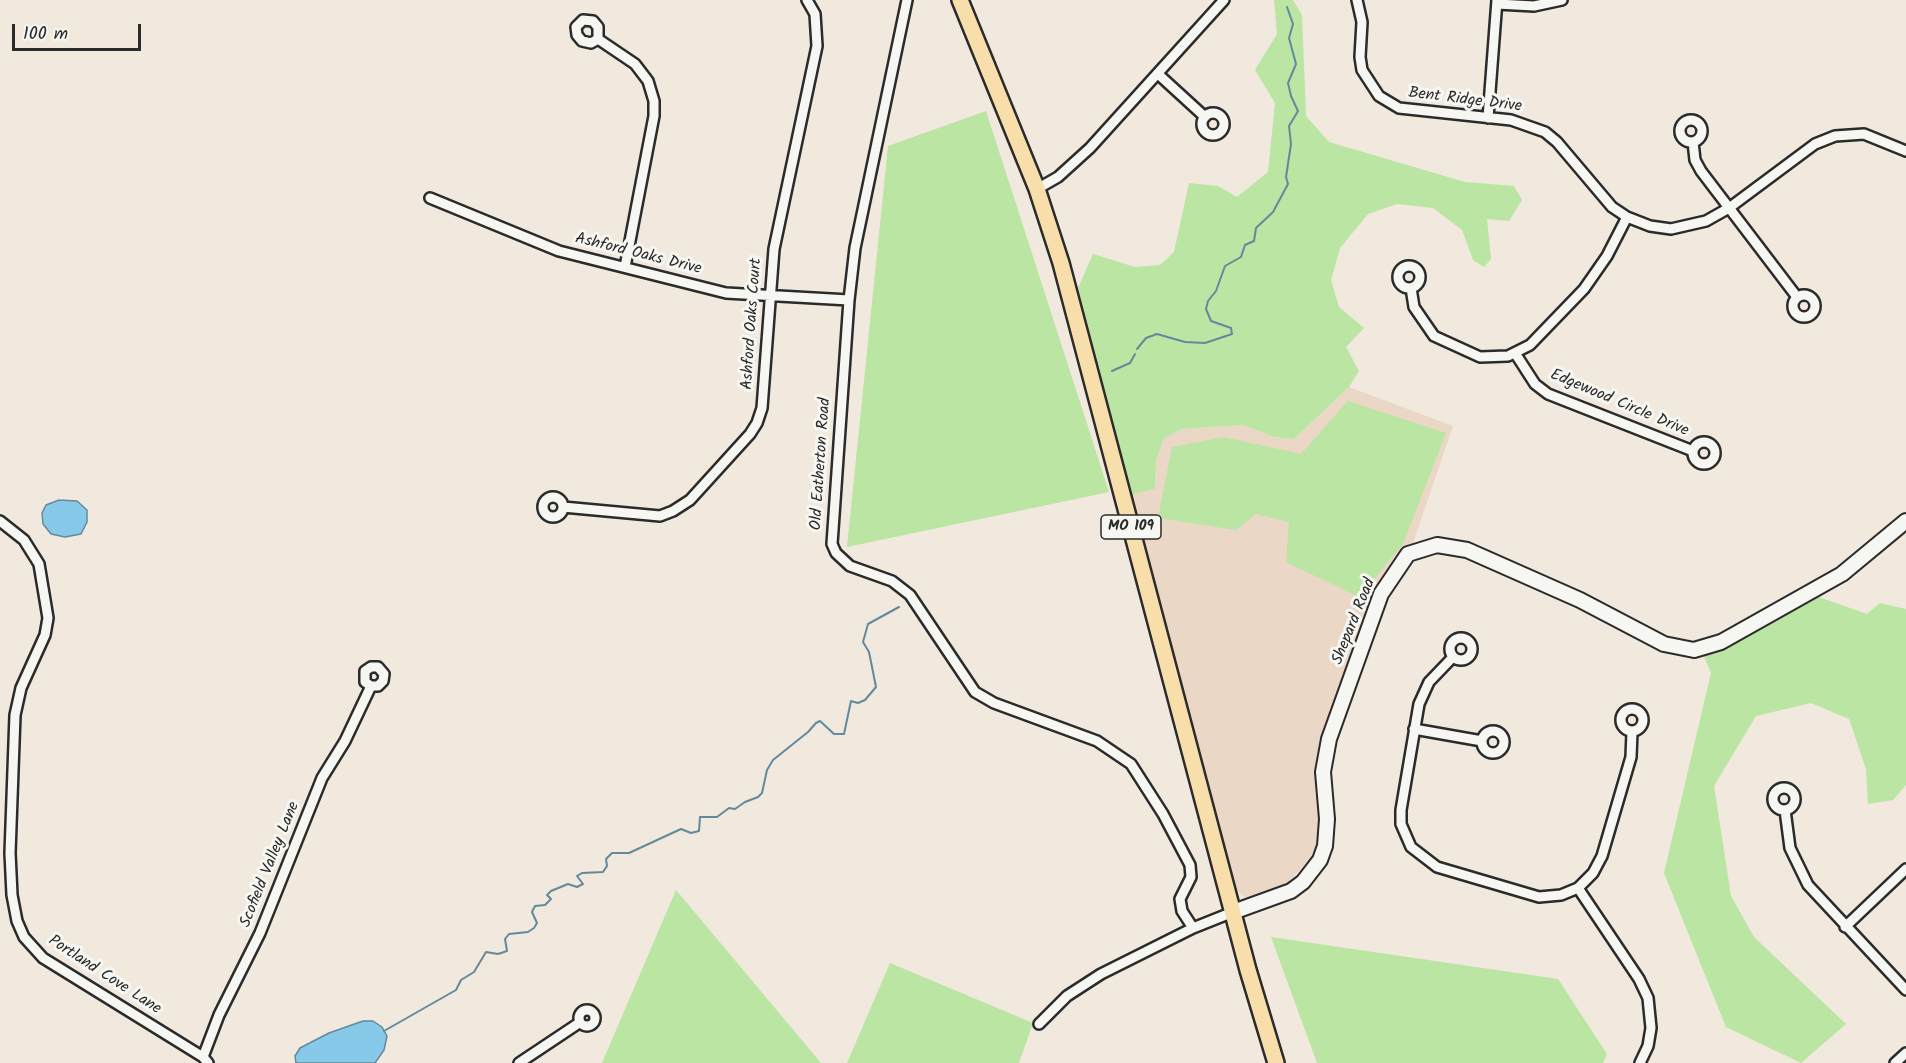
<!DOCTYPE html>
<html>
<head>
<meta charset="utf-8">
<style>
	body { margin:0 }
	#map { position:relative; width:1906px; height:1063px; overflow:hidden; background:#f1e8de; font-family:Kalam,sans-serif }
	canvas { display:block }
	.scale { position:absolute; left:12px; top:24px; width:129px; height:27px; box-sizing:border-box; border:3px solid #2b2b2b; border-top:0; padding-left:8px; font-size:18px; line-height:21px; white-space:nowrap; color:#2b2b2b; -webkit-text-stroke:4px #f6f6f2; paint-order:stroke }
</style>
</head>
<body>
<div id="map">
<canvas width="1906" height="1063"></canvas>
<div class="scale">100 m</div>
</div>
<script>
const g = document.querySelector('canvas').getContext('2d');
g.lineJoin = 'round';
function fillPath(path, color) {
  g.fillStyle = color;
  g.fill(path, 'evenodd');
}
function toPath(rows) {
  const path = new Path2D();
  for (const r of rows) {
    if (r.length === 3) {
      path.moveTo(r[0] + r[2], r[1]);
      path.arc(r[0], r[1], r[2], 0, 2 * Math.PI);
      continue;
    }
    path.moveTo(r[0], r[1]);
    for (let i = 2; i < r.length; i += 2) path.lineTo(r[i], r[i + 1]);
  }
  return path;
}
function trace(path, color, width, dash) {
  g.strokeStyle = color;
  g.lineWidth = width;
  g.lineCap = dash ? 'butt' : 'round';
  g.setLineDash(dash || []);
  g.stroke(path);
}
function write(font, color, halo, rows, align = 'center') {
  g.font = font + ' Kalam,sans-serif';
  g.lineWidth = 6;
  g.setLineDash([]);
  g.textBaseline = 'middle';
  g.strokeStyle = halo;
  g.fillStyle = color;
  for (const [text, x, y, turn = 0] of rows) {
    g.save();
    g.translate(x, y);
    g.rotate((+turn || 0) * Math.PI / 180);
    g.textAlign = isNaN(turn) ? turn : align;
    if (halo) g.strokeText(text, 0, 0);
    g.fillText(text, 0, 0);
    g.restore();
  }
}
fillPath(toPath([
	[1349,387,1453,426,1412,546,1389,571,1375,598,1319,765,1319,837,1313,855,1286,885,1253,898,1243,896,1235,888,1131,495,1155,489,1156,460,1164,438,1182,429,1243,425,1274,437,1294,439]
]), '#ead7c5');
fillPath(toPath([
	[1274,0,1293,0,1302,15,1306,116,1329,142,1465,182,1514,186,1522,200,1509,221,1487,219,1491,259,1484,267,1473,260,1462,230,1433,208,1397,204,1368,214,1340,248,1331,280,1339,307,1364,328,1346,347,1359,371,1349,387,1294,439,1274,437,1243,425,1182,429,1164,438,1156,460,1155,489,1131,495,1078,288,1093,254,1135,267,1160,265,1174,252,1189,183,1218,186,1237,197,1268,172,1275,103,1255,70,1277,34],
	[986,111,1109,492,847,547,888,146],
	[1348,401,1446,433,1403,544,1359,597,1286,562,1289,522,1256,514,1236,530,1158,518,1172,447,1224,437,1301,454],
	[1816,596,1867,614,1880,603,1906,609,1906,785,1893,800,1868,804,1866,769,1849,719,1811,703,1756,716,1714,786,1731,896,1754,937,1846,1024,1801,1063,1726,1027,1664,873,1711,673,1703,654],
	[676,890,821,1063,602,1063],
	[1271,937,1558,979,1607,1054,1603,1063,1317,1063],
	[890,963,1033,1023,1019,1063,847,1063]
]), '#bae5a2');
const water = toPath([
	[59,500,77,501,87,510,87,522,81,534,65,537,51,534,43,524,42,513,46,505,59,500],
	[363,1021,373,1021,382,1027,387,1036,384,1050,375,1063,296,1063,295,1056,300,1048,329,1033,363,1021]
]);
fillPath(water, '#87c9e8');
trace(water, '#628a9c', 1.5);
trace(toPath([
	[1137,349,1146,338,1157,334,1185,342,1205,343,1232,334,1231,328,1211,321,1206,309,1208,301,1216,291,1225,266,1241,257,1245,245,1254,241,1256,228,1273,212,1288,184,1286,177,1291,144,1289,126,1298,111,1291,96,1288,83,1296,64,1289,38,1293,24,1287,7],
	[1112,371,1130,363,1135,354],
	[384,1031,456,990,461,980,474,972,486,952,498,954,507,951,505,939,509,934,528,932,534,928,537,923,532,912,535,906,545,905,551,899,547,895,551,891,568,884,577,887,583,884,577,876,582,873,603,872,607,866,606,859,612,853,629,853,681,829,691,833,699,831,700,817,717,817,729,808,735,809,745,802,758,797,762,793,767,770,773,760,808,732,816,723,820,721,834,734,844,734,851,701,858,703,865,700,876,687,869,652,863,642,868,624,899,607]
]), '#628a9c', 2);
const street = toPath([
	[907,0,855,248,849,300,832,544,836,553,850,566,892,581,910,595,975,692,994,703,1097,741,1131,764,1163,814,1190,865,1191,877,1180,899,1182,911,1193,928],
	[1357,0,1362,22,1360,57,1362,70,1379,96,1399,108,1511,120,1545,132,1557,142,1612,207,1627,217,1650,226,1671,229,1706,221,1729,208,1815,144,1835,136,1864,134,1906,151],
	[1497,4,1534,6,1562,0],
	[598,39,598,27,593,21,583,20,576,27,577,35,582,41,591,43,598,39,635,64,648,81,654,101,654,116,625,267],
	[1158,74,1205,117],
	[1213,124,11],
	[1488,118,1497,0],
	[1691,131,11],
	[1693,142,1695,160,1701,171,1797,297],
	[1037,189,1058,177,1090,148,1224,0],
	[430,198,559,251,726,293,849,300],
	[1409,277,11],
	[1411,288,1414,307,1434,336,1480,357,1508,356,1530,345,1584,289,1607,256,1627,217],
	[1804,306,11],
	[1515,353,1535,384,1548,394,1693,451],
	[1704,453,11],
	[553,507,10],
	[563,507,660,516,673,511,690,500,750,434,757,423,762,408,774,249,817,46,815,14,807,0],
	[0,521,24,540,39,564,48,618,45,635,21,688,15,715,10,853,12,895,17,921,24,937,43,958,203,1057,208,1063],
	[1461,649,11],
	[1453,657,1429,682,1419,704,1401,810,1401,824,1411,847,1437,867,1539,897,1561,895,1578,888,1593,873,1602,856,1631,757,1632,732],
	[1632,720,11],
	[1414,729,1482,741],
	[1493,742,11],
	[1784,799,11],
	[1785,810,1790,848,1808,885,1906,990],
	[1578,888,1639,979,1648,998,1651,1028,1648,1046,1640,1063],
	[1845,927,1906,869],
	[587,1018,8],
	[1039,1024,1067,996,1101,974,1193,928,1233,912],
	[203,1057,219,1015,260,933,322,778,345,741,371,686,378,686,383,681,384,674,378,667,371,667,365,671,365,682,371,686],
	[519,1063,579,1023],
	[1895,1063,1906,1053]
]);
const secondary = toPath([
	[1233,912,1291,891,1303,882,1320,860,1325,846,1327,819,1323,772,1329,739,1381,594,1408,554,1437,545,1467,550,1580,600,1664,644,1694,650,1721,642,1842,574,1906,521]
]);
const primary = toPath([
	[960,0,1037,189,1061,263,1248,970,1276,1063]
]);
trace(street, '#2b2b2b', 14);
trace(secondary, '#2b2b2b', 18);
trace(primary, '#2b2b2b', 20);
trace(street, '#f6f6f2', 9);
trace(secondary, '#f6f6f2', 14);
trace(primary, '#f8deab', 15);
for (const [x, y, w] of [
	[1131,527,60]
]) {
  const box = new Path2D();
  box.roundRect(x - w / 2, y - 12, w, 24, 4.5);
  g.fillStyle = '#f6f6f2';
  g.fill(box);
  trace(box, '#2b2b2b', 1.5);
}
write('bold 15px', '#2b2b2b', null, [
	["MO 109",1131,527]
]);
write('16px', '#2b2b2b', '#f6f6f2', [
	["Bent Ridge Drive",1465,101,7],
	["Ashford Oaks Drive",638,255,14],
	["Ashford Oaks Court",753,324,-86],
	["Edgewood Circle Drive",1619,404,23],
	["Old Eatherton Road",822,464,-86],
	["Shepard Road",1355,622,-68],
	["Scofield Valley Lane",271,865,-68],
	["Portland Cove Lane",104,976,33]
]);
</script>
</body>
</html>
